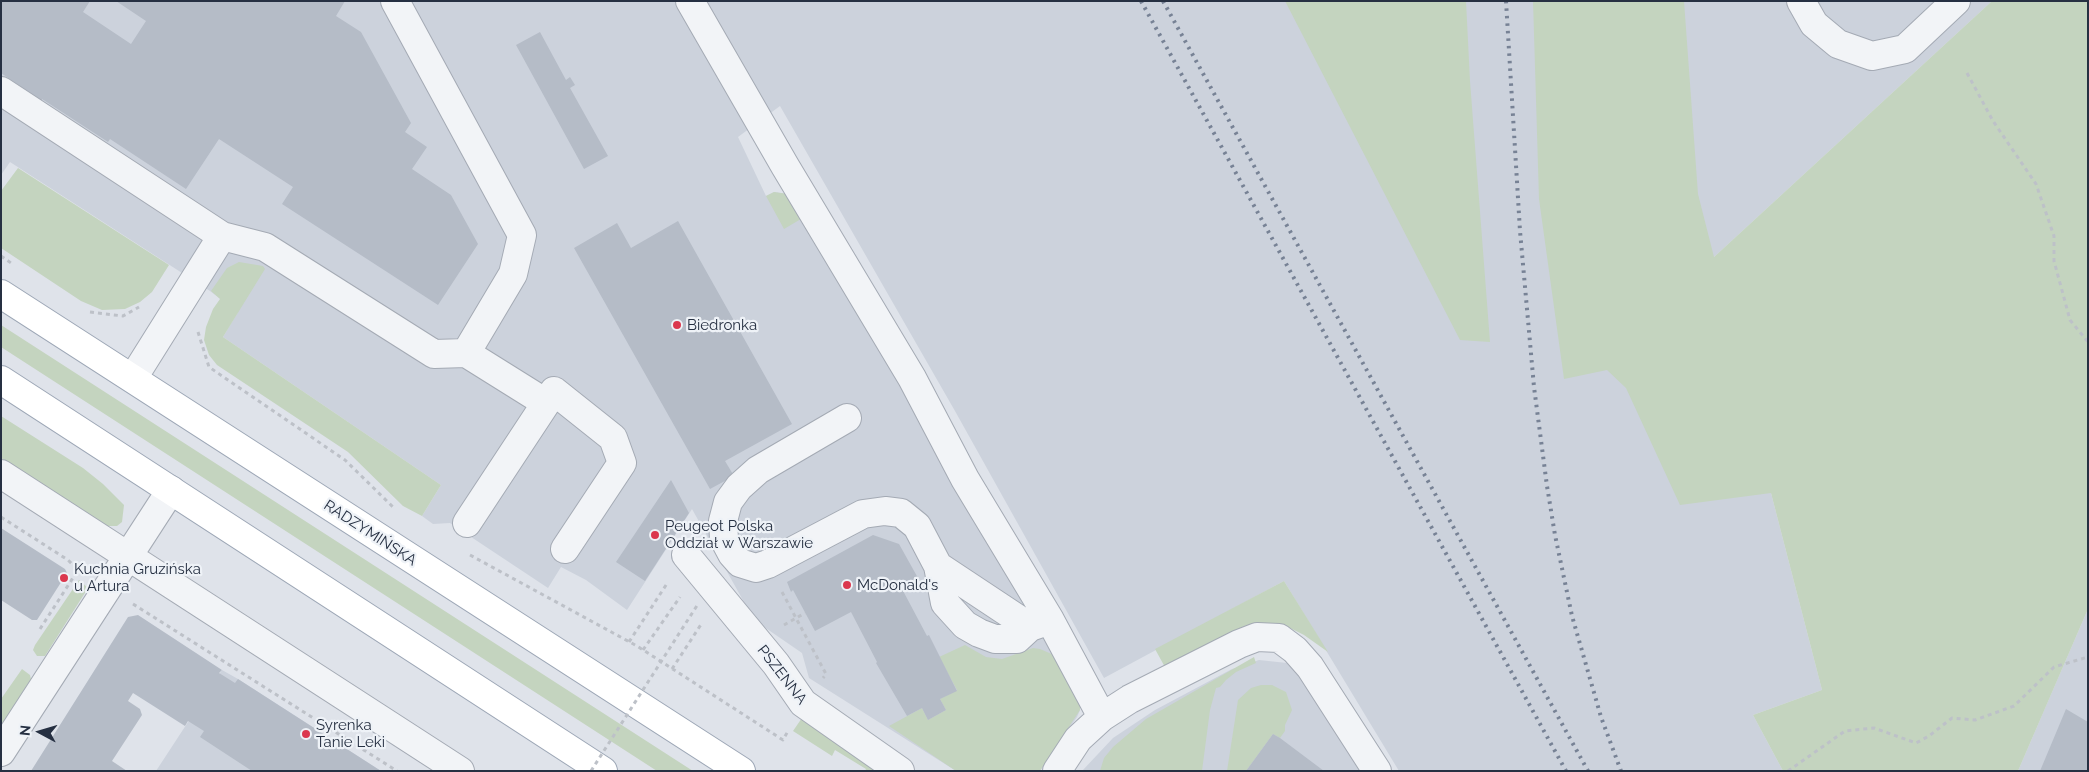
<!DOCTYPE html>
<html>
<head>
<meta charset="utf-8">
<style>
	body { margin:0 }
	#map { position:relative; width:2089px; height:772px; overflow:hidden; background:#dfe3ea; font-family:Raleway,sans-serif }
	canvas { display:block }
	.frame { position:absolute; inset:0; border:2px solid #263042; pointer-events:none }
	.north { position:absolute; left:15px; top:707px; width:50px; height:50px; -webkit-text-stroke:4px #eef2f7; paint-order:stroke; rotate:276deg; font-size:14px; font-weight:700; line-height:20px; text-align:center; color:#263042 }
	.north::after { content:''; display:block; margin:auto; width:18px; height:22px; background:#263042; clip-path:polygon(50% 0,100% 100%,50% 72%,0 100%) }
</style>
</head>
<body>
<div id="map">
<canvas width="2089" height="772"></canvas>
<div class="frame"></div>
<div class="north">N</div>
</div>
<script>
const g = document.querySelector('canvas').getContext('2d');
g.lineJoin = 'round';
function fillPath(path, color) {
  g.fillStyle = color;
  g.fill(path, 'evenodd');
}
function toPath(rows) {
  const path = new Path2D();
  for (const r of rows) {
    path.moveTo(r[0], r[1]);
    for (let i = 2; i < r.length; i += 2) path.lineTo(r[i], r[i + 1]);
  }
  return path;
}
function trace(path, color, width, dash) {
  g.strokeStyle = color;
  g.lineWidth = width;
  g.lineCap = dash ? 'butt' : 'round';
  g.setLineDash(dash || []);
  g.stroke(path);
}
function write(font, color, halo, rows, align = 'center') {
  g.font = font + ' Raleway,sans-serif';
  g.lineWidth = 4.5;
  g.setLineDash([]);
  g.textBaseline = 'middle';
  g.strokeStyle = halo;
  g.fillStyle = color;
  for (const [text, x, y, turn = 0] of rows) {
    g.save();
    g.translate(x, y);
    g.rotate((+turn || 0) * Math.PI / 180);
    g.textAlign = isNaN(turn) ? turn : align;
    if (halo) g.strokeText(text, 0, 0);
    g.fillText(text, 0, 0);
    g.restore();
  }
}
fillPath(toPath([
	[1,1,1992,1,1714,257,1771,493,1822,690,1753,715,1783,771,1399,771,1284,581,1104,678,955,411,780,106,738,137,766,196,774,192,788,194,924,424,1080,702,1080,710,1077,717,1040,771,956,771,809,678,802,653,754,620,692,509,627,610,586,580,561,567,548,588,450,523,433,524,422,516,441,485,223,337,238,312,210,291,10,162,1,175],
	[2088,609,2088,771,2018,771,2049,699],
	[1259,660,1287,663,1307,681,1363,771,1082,771,1113,738,1155,710,1232,669],
	[222,670,238,679,381,771,156,771]
]), '#ccd2dc');
fillPath(toPath([
	[1285,1,1466,1,1470,81,1490,342,1460,340],
	[1533,1,1684,1,1698,194,1714,257,1992,1,2088,1,2088,609,2018,771,1783,771,1753,715,1822,690,1771,493,1680,505,1626,388,1607,370,1564,379,1539,199],
	[18,168,169,265,152,292,140,302,125,309,102,310,81,301,1,248,1,191],
	[774,192,788,194,806,216,784,229,766,196],
	[239,262,263,266,265,269,223,337,441,485,422,516,403,506,348,452,217,365,209,355,204,340,206,327,213,309,220,299,211,291,227,268],
	[1,325,693,771,657,771,1,347],
	[1,416,83,468,103,484,124,505,122,522,117,526,107,526,1,458],
	[79,580,88,588,45,656,37,656,33,650,35,645],
	[1284,581,1328,652,1304,635,1288,627,1272,623,1251,626,1166,669,1155,649],
	[965,645,986,657,1002,659,1033,648,1040,649,1054,655,1080,702,1080,710,1040,771,956,771,889,726,922,708,928,720,946,710,940,699,957,690,939,657],
	[1254,657,1256,663,1236,672,1226,680,1220,687,1216,688,1210,710,1202,771,1100,771,1104,758,1113,747,1146,719],
	[22,669,30,675,31,679,1,726,1,699],
	[1261,685,1272,685,1286,692,1292,710,1285,725,1285,731,1280,738,1273,734,1246,771,1227,771,1238,700,1251,688],
	[804,715,879,771,865,771,866,769,835,750,832,756,793,731]
]), '#c4d4bf');
fillPath(toPath([
	[1,1,90,1,83,12,131,44,146,21,116,1,345,1,336,16,361,32,411,123,405,132,427,147,412,169,451,195,478,244,438,305,282,204,293,187,219,139,186,189,110,139,108,142,42,99,42,101,1,73],
	[540,32,566,80,570,77,575,85,570,88,608,156,584,169,516,45],
	[678,221,792,424,725,461,734,476,710,489,574,248,617,223,631,248],
	[671,480,689,513,645,581,616,562],
	[1,528,65,569,67,573,37,620,32,620,1,600],
	[873,535,899,544,918,578,901,587,927,636,929,635,957,691,940,699,946,710,928,720,922,708,907,716,876,663,877,662,851,612,815,631,793,590,791,592,787,582],
	[138,615,222,670,219,673,235,683,238,679,381,771,252,771,200,737,204,731,188,721,185,726,133,693,128,701,140,709,142,715,112,761,127,771,31,771,128,617],
	[2066,709,2088,722,2088,771,2040,771],
	[1273,734,1280,738,1324,771,1246,771]
]), '#b5bcc7');
const minor = toPath([
	[690,1,785,166,912,378,965,479,1050,620,1102,717],
	[1801,1,1814,24,1838,44,1872,56,1905,49,1956,1],
	[1,91,222,236,265,247,434,354,466,353,513,274,522,235,395,1],
	[466,353,546,403],
	[133,378,222,236],
	[847,418,758,470,739,487,728,502,723,521,724,539,732,554,740,563,756,568,768,564,863,514,885,511,901,513,917,526,938,566,1030,627,1050,620],
	[1,474,460,771],
	[467,523,554,391,613,438,622,463,565,549],
	[686,555,776,664,803,703,900,771],
	[938,566,945,603,965,625,979,633,995,639,1017,639,1030,627],
	[1,752,171,490],
	[1057,771,1078,739,1102,717,1130,699,1239,644,1257,637,1279,638,1295,650,1310,667,1377,771]
]);
const major = toPath([
	[1,294,741,771],
	[1,380,603,771]
]);
trace(minor, '#a4aab4', 30);
trace(major, '#9da7b6', 30);
trace(toPath([
	[1967,73,1993,121,2036,184,2054,236,2054,261,2070,320,2088,342],
	[1,256,11,263],
	[90,312,123,316,139,307],
	[198,332,209,367,345,460,393,507],
	[1,517,68,560,78,570],
	[470,555,637,646,783,740,788,731],
	[782,592,826,674,823,678],
	[133,604,397,771],
	[784,625,805,613],
	[40,629,78,570,81,572],
	[629,642,668,582],
	[643,650,680,597],
	[672,669,702,623],
	[1788,771,1845,731,1874,728,1916,743,1929,736,1952,718,1975,720,2014,706,2054,667,2088,657]
]), '#bdc1c8', 3, [4, 4]);
trace(minor, '#f2f4f7', 28);
trace(major, '#fff', 28);
trace(toPath([
	[1141,1,1566,771],
	[1163,1,1588,771],
	[1506,1,1520,231,1534,387,1547,486,1555,535,1572,616,1601,717,1621,771]
]), '#778295', 4, [2.5, 5]);
trace(toPath([
	[591,771,698,604]
]), '#bdc1c8', 3, [4, 4]);
for (const [x, y, r, color] of [
	[677,325,5,"#db374e"],
	[655,535,5,"#db374e"],
	[64,578,5,"#db374e"],
	[847,585,5,"#db374e"],
	[306,734,5,"#db374e"]
]) {
  const dot = new Path2D();
  dot.arc(x, y, r, 0, 2 * Math.PI);
  g.fillStyle = color;
  g.fill(dot);
  trace(dot, '#eef2f7', 2);
}
write('15px', '#263042', '#eef2f7', [
	["Biedronka",687,325],
	["Peugeot Polska",665,526],
	["Oddział w Warszawie",665,543],
	["Kuchnia Gruzińska",74,569],
	["u Artura",74,586],
	["McDonald's",857,585],
	["Syrenka",316,725],
	["Tanie Leki",316,742]
], 'left');
write('15px', '#263042', '#eef2f7', [
	["RADZYMIŃSKA",370,533,33],
	["PSZENNA",782,675,52]
]);
</script>
</body>
</html>
